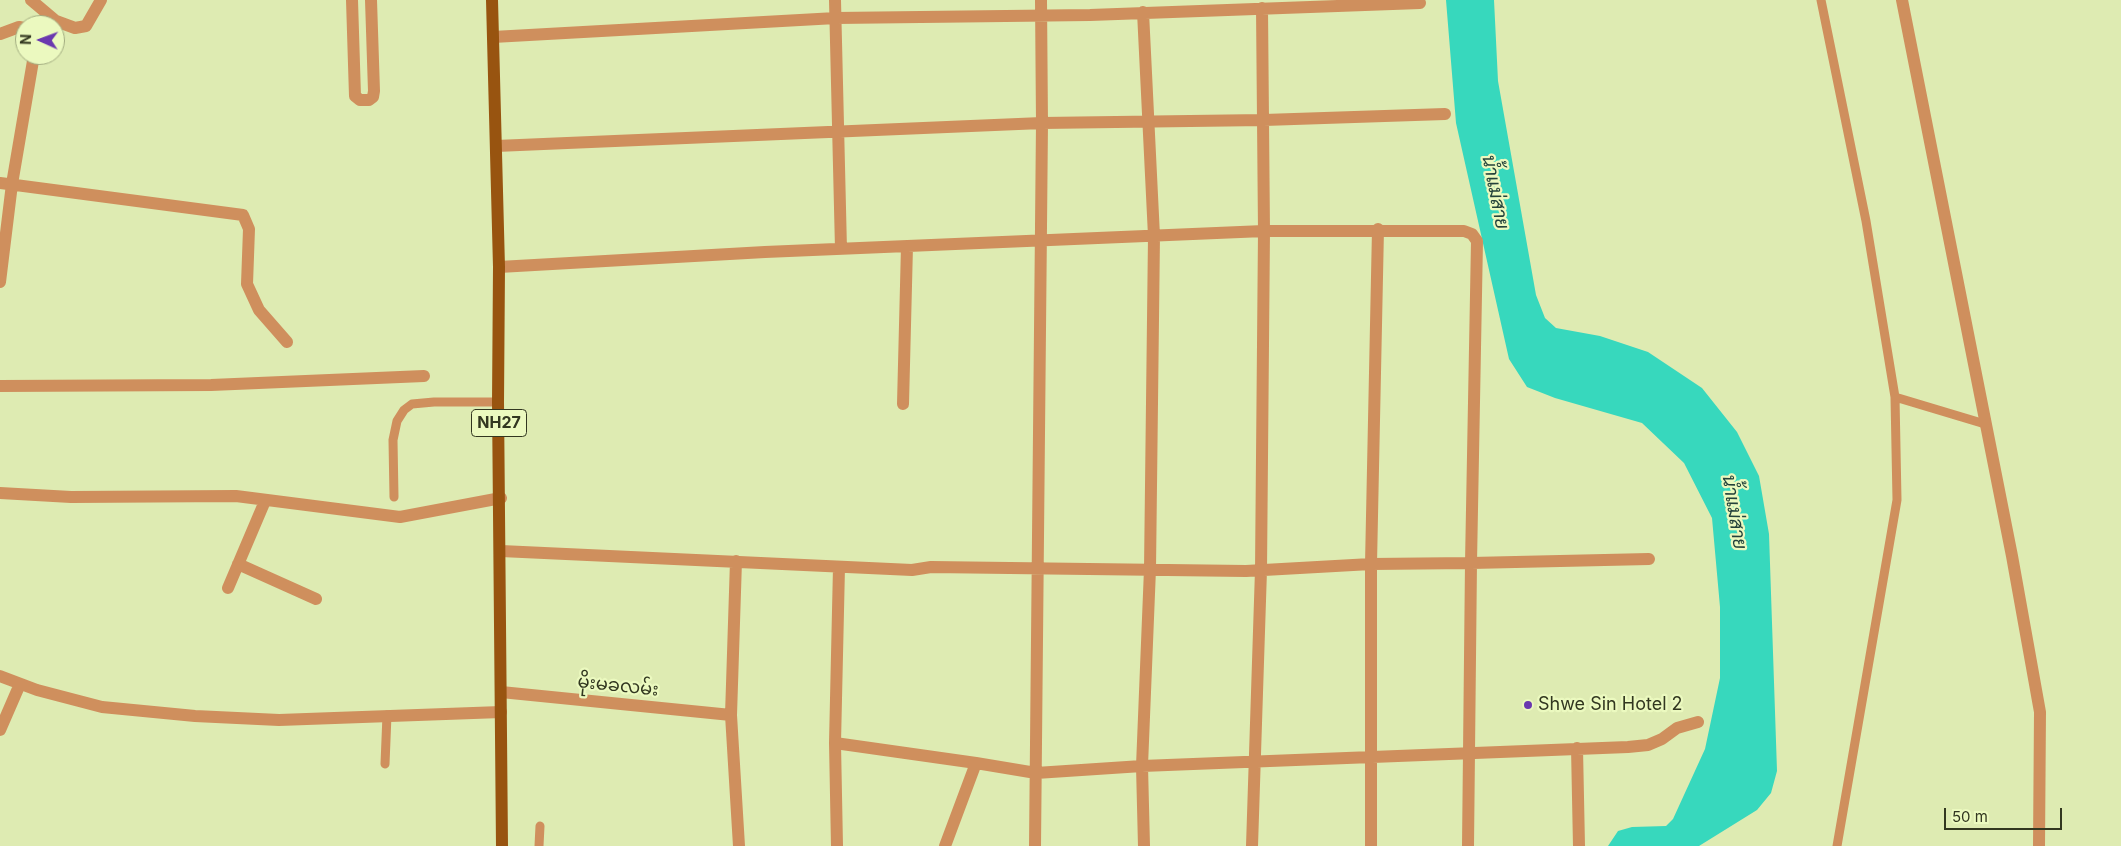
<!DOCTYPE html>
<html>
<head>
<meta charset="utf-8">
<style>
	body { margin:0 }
	#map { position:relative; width:2121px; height:846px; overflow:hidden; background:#deebb2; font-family:Inter,sans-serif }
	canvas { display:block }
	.north { position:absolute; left:15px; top:15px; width:50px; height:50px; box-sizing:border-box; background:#ebf9bf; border:1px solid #a1ab7f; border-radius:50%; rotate:272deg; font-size:14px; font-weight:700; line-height:20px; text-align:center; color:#323720 }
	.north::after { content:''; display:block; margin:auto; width:18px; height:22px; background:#6a38af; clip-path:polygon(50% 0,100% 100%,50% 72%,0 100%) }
	.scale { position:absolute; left:1944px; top:808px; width:118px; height:22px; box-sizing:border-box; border:2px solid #323720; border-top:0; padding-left:6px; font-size:15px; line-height:18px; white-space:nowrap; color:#323720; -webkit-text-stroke:4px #ebf9bf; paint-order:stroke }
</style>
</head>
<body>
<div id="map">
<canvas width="2121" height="846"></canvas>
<div class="north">N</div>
<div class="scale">50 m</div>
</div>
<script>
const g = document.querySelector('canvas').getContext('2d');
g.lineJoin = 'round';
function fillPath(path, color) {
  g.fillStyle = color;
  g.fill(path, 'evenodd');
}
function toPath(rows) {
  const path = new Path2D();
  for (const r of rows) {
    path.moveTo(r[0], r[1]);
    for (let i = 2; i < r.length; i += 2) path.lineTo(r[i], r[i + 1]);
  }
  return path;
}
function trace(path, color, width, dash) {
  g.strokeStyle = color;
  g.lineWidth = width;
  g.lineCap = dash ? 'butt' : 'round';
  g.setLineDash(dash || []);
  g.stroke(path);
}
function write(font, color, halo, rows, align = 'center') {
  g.font = font + ' Inter,"Noto Sans Myanmar",Sarabun,sans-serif';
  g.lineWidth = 4.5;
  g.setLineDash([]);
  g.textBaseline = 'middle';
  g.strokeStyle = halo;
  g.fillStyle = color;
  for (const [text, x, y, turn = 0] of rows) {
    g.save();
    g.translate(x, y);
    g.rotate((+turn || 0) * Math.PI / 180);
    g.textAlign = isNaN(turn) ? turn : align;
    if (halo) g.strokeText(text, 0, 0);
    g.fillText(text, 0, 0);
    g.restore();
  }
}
fillPath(toPath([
	[1446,0,1494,0,1498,81,1536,295,1545,318,1556,328,1600,336,1648,352,1702,388,1737,432,1759,476,1769,534,1777,771,1771,793,1757,810,1699,846,1608,846,1618,831,1632,827,1666,826,1673,819,1705,749,1720,678,1720,607,1712,518,1684,463,1642,423,1555,398,1527,387,1509,359,1456,123]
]), '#37d8bd');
trace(toPath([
	[1821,0,1866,221,1895,397,1897,500,1837,846],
	[1895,397,1985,424],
	[394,497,393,440,397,421,404,410,412,404,434,402,498,402],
	[385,764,387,715],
	[539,846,540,826]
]), '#cf8f5d', 9);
trace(toPath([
	[31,0,56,21,75,28,86,26,101,0],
	[352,0,355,96,360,100,369,100,373,97,374,91,371,0],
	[835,0,841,249],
	[1902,0,2012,556,2040,712,2039,846],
	[1143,12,1154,236,1150,569,1142,766,1144,846],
	[0,34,19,27,25,28],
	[493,37,836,18,1090,15,1420,3],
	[496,146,1042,123,1264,120,1445,114],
	[0,183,243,215,249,229,247,284,259,310,287,342],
	[499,267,765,252,1264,231,1464,231,1472,234,1477,241,1471,563,1371,564,1246,571,931,567,912,570,501,551],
	[0,282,12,184,34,55],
	[0,386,211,385,424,376],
	[903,404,907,246],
	[0,493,71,497,236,496,400,517,501,498],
	[736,561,731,715,739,846],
	[238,564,316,599],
	[228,588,265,501],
	[0,676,37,690,102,707,195,716,279,720,501,712],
	[501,692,731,715],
	[0,730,20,684],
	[835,743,976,763],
	[1577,748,1579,846],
	[837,846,835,743,839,567],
	[945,846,976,763,1036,773,1142,766,1628,747,1648,745,1662,739,1677,728,1698,722],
	[1035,846,1042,123,1041,0],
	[1252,846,1261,570,1264,231,1262,8],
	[1371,846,1371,564,1378,229],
	[1468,846,1471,563,1649,559]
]), '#cf8f5d', 12);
trace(toPath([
	[492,0,499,267,498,402,502,846]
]), '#985410', 12);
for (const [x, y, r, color] of [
	[1528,705,5,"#6a38af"]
]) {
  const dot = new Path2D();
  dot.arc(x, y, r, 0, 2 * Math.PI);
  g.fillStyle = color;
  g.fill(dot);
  trace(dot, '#ebf9bf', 2);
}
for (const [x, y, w] of [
	[499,423,55]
]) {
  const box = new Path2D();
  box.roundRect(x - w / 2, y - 13.5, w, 27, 4);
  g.fillStyle = '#ebf9bf';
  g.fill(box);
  trace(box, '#323720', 1);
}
write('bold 16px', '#323720', null, [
	["NH27",499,423]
]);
write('18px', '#323720', '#ebf9bf', [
	["မိုးမခလမ်း",618,686,6]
]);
write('18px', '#323720', '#ebf9bf', [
	["Shwe Sin Hotel 2",1538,705]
], 'left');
write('italic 19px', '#23423b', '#ebf9bf', [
	["น้ำแม่สาย",1495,192,79],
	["น้ำแม่สาย",1734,512,81]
]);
</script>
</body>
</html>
